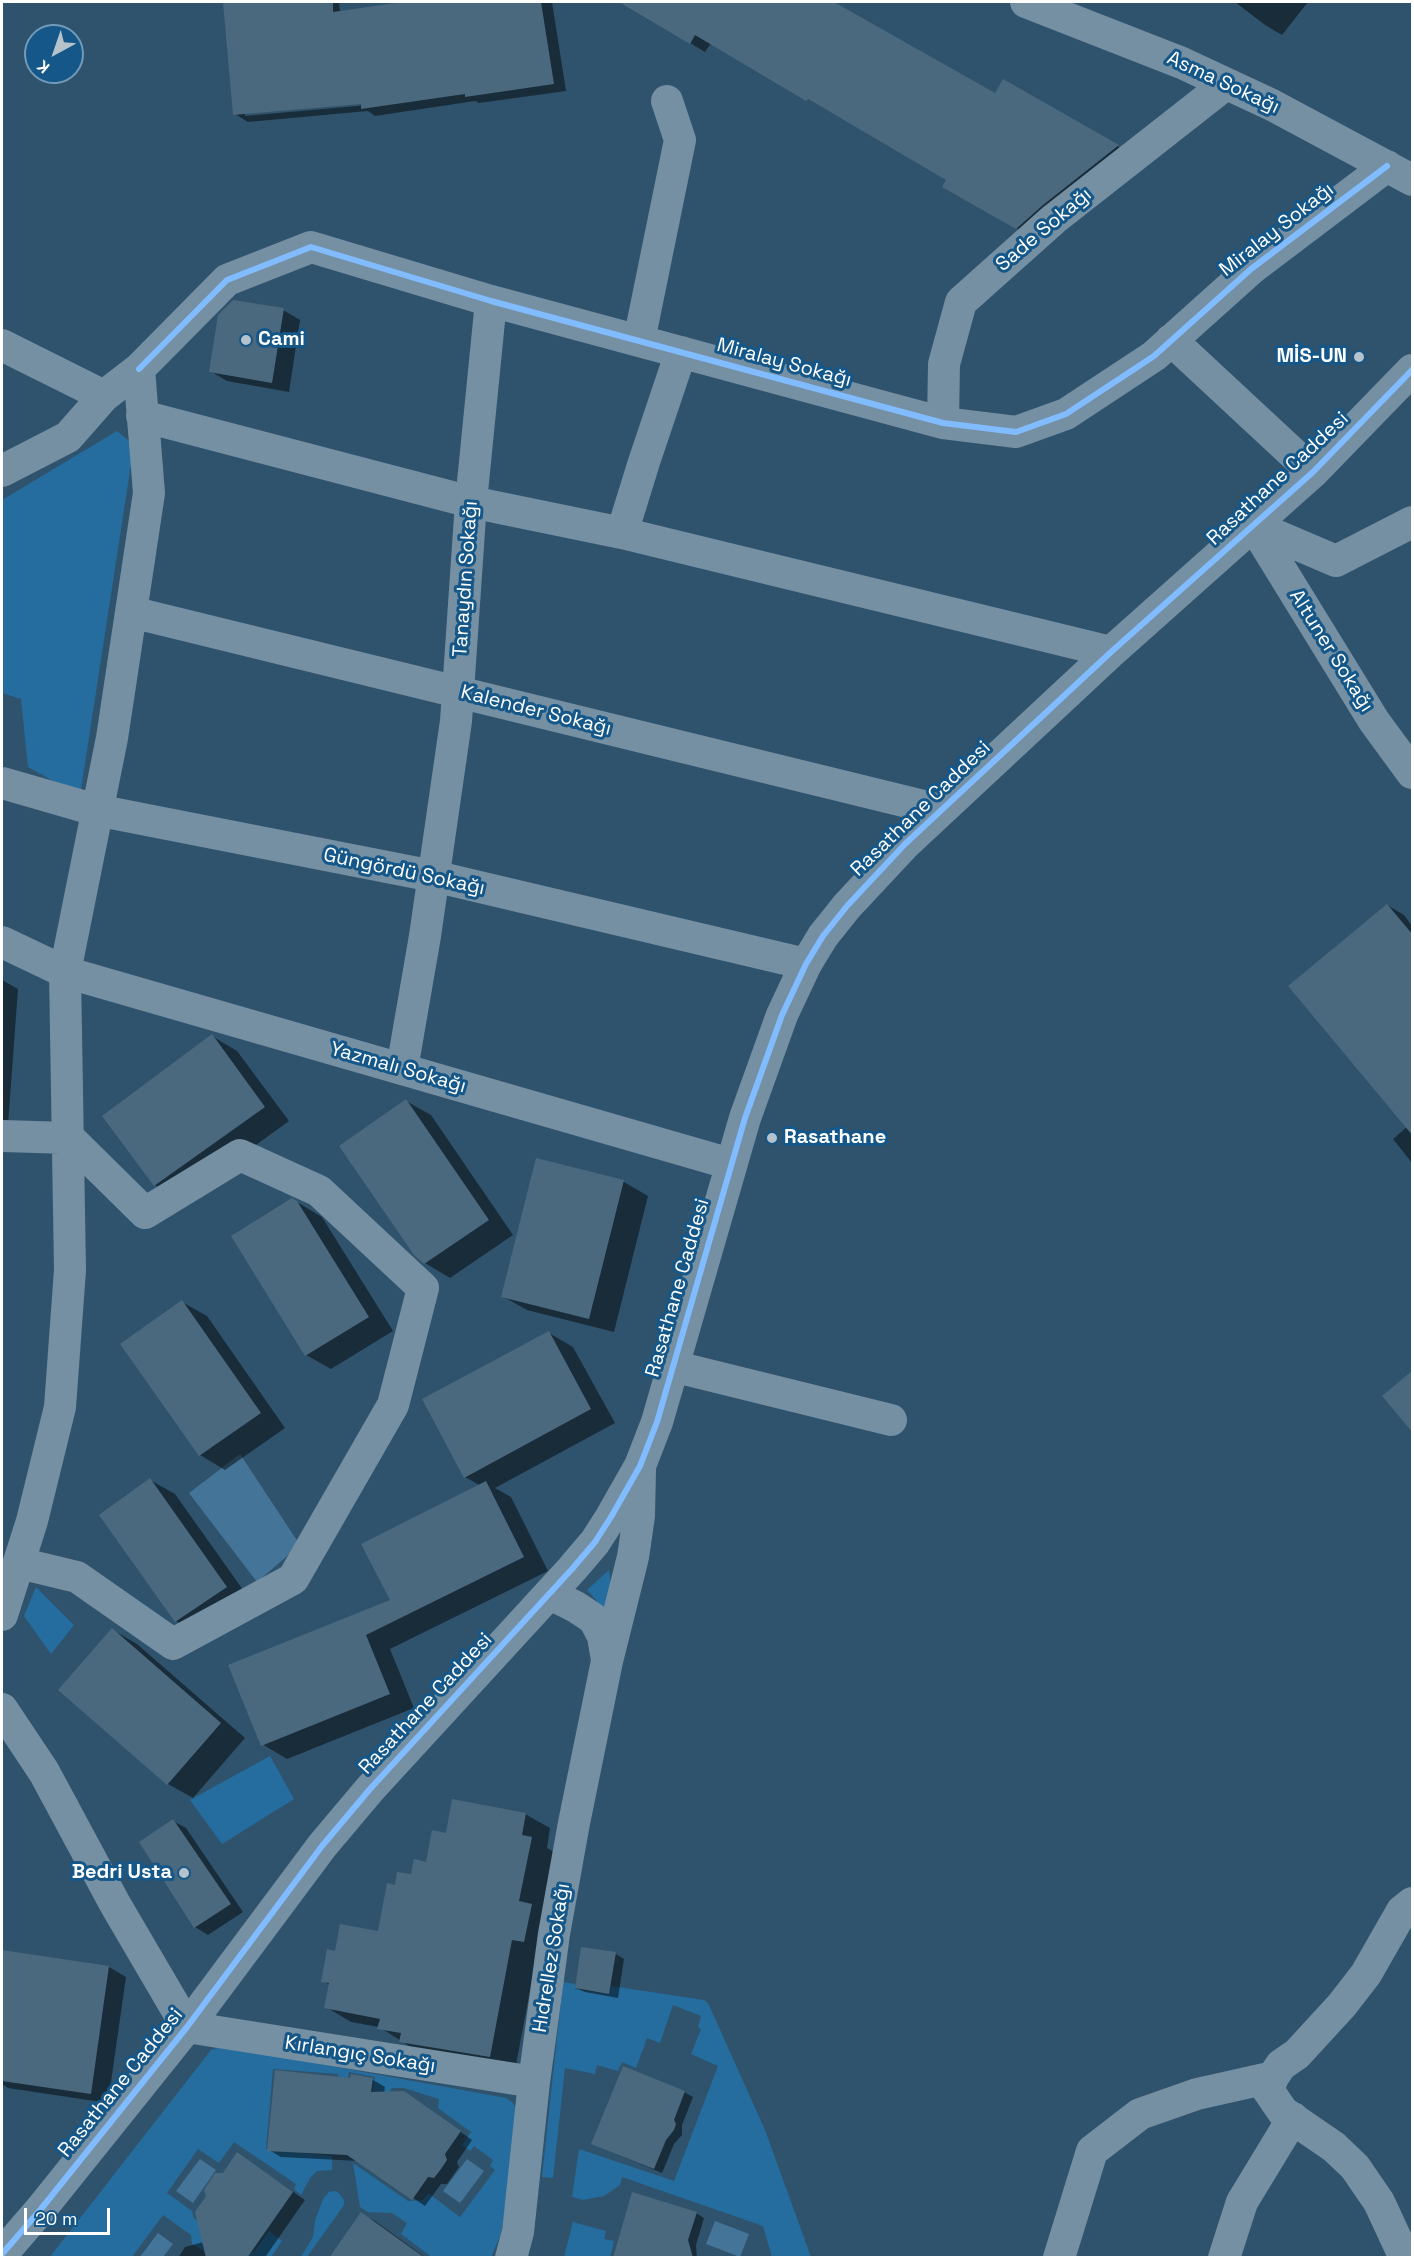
<!DOCTYPE html>
<html>
<head>
<meta charset="utf-8">
<style>
	body { margin:0 }
	#map { position:relative; width:1414px; height:2259px; overflow:hidden; background:#2f536d; font-family:"Space Grotesk",sans-serif }
	canvas { display:block }
	.frame { position:absolute; inset:0; border:3px solid #fff; pointer-events:none }
	.north { position:absolute; left:24px; top:24px; width:60px; height:60px; box-sizing:border-box; background:#145788; border:2px solid #729ab8; border-radius:50%; rotate:220deg; font-size:16px; font-weight:700; line-height:24px; text-align:center; color:#fff }
	.north::after { content:''; display:block; margin:auto; width:21px; height:27px; background:#b6c3cc; clip-path:polygon(50% 0,100% 100%,50% 72%,0 100%) }
	.scale { position:absolute; left:24px; top:2208px; width:86px; height:27px; box-sizing:border-box; border:3px solid #fff; border-top:0; padding-left:8px; font-size:18px; line-height:21px; white-space:nowrap; color:#fff; -webkit-text-stroke:4px #145788; paint-order:stroke }
</style>
</head>
<body>
<div id="map">
<canvas width="1414" height="2259"></canvas>
<div class="frame"></div>
<div class="north">K</div>
<div class="scale">20 m</div>
</div>
<script>
const g = document.querySelector('canvas').getContext('2d');
g.lineJoin = 'round';
function fillPath(path, color) {
  g.fillStyle = color;
  g.fill(path, 'evenodd');
}
function toPath(rows) {
  const path = new Path2D();
  for (const r of rows) {
    path.moveTo(r[0], r[1]);
    for (let i = 2; i < r.length; i += 2) path.lineTo(r[i], r[i + 1]);
  }
  return path;
}
function trace(path, color, width, dash) {
  g.strokeStyle = color;
  g.lineWidth = width;
  g.lineCap = dash ? 'butt' : 'round';
  g.setLineDash(dash || []);
  g.stroke(path);
}
function write(font, color, halo, rows, align = 'center') {
  g.font = font + ' "Space Grotesk",sans-serif';
  g.lineWidth = 6;
  g.setLineDash([]);
  g.textBaseline = 'middle';
  g.strokeStyle = halo;
  g.fillStyle = color;
  for (const [text, x, y, turn = 0] of rows) {
    g.save();
    g.translate(x, y);
    g.rotate((+turn || 0) * Math.PI / 180);
    g.textAlign = isNaN(turn) ? turn : align;
    if (halo) g.strokeText(text, 0, 0);
    g.fillText(text, 0, 0);
    g.restore();
  }
}
fillPath(toPath([
	[117,431,134,445,80,796,28,767,21,699,2,693,2,500],
	[609,1570,611,1586,604,1615,596,1600,587,1590],
	[36,1587,74,1625,51,1654,24,1616],
	[270,1756,294,1799,222,1844,190,1800],
	[563,1982,575,1984,575,1989,609,1994,611,1986,704,2000,708,2003,765,2130,811,2257,772,2257,763,2226,622,2177,620,2185,604,2196,583,2200,572,2197,579,2149,674,2181,718,2066,691,2054,701,2029,698,2027,701,2016,673,2005,660,2043,647,2038,636,2068,622,2062,618,2071,597,2065,595,2074,565,2068,553,2178,542,2177],
	[217,2048,243,2050,506,2098,512,2102,516,2108,506,2202,501,2234,491,2257,432,2257,401,2234,407,2223,392,2213,368,2212,360,2207,353,2163,408,2201,423,2200,428,2193,460,2217,495,2170,490,2166,493,2160,474,2146,470,2151,462,2145,471,2132,438,2108,439,2099,404,2088,392,2088,370,2120,367,2120,375,2077,349,2072,341,2114,335,2112,338,2074,273,2069,266,2149,332,2156,332,2170,317,2171,310,2178,301,2195,294,2189,296,2184,234,2142,219,2163,198,2149,167,2193,192,2211,194,2218,243,2254,254,2252,269,2231,282,2241,271,2257,223,2257,210,2249,204,2251,192,2244,191,2235,163,2215,132,2257,49,2258,211,2050],
	[334,2191,338,2192,344,2200,344,2205,307,2257,301,2257,313,2237,315,2221,323,2199,329,2192],
	[573,2222,606,2231,604,2239,614,2241,610,2257,564,2257]
]), '#256d9e');
fillPath(toPath([
	[240,1454,300,1545,257,1582,189,1493],
	[200,2159,216,2170,193,2203,176,2191],
	[467,2159,484,2171,460,2203,443,2191],
	[715,2221,749,2234,740,2257,706,2244],
	[158,2233,173,2244,163,2257,140,2257]
]), '#447598');
fillPath(toPath([
	[224,2,339,2,340,12,412,2,552,2,566,91,479,103,475,101,375,116,368,111,248,122,235,114],
	[368,102,368,105,245,116,245,113],
	[622,2,832,2,996,96,1004,81,1133,155,1032,237,944,187,948,180,711,43,705,52],
	[1235,2,1308,2,1282,35,1265,25],
	[283,310,300,320,289,392,227,381,210,371],
	[1387,905,1404,915,1412,926,1412,1163,1393,1139,1407,1127],
	[2,980,18,989,8,1125,2,1125],
	[212,1036,237,1051,289,1121,180,1200,155,1185],
	[406,1101,431,1115,513,1235,450,1278,425,1263],
	[537,1160,624,1182,648,1196,614,1332,527,1310,502,1296],
	[297,1202,322,1217,393,1331,331,1369,306,1355],
	[182,1302,207,1316,285,1428,225,1470,200,1455,122,1344],
	[549,1333,573,1347,615,1423,495,1488,511,1497,548,1571,390,1649,414,1708,287,1759,262,1744,392,1601,481,1486,465,1477],
	[150,1480,175,1494,251,1601,201,1636,176,1621],
	[113,1630,137,1644,245,1738,193,1798,168,1784,60,1690],
	[525,1814,550,1828,547,1848,556,1853,515,2070,425,2056,379,2027,351,2022,326,2007,330,1985,323,1981,336,1953,379,1933,396,1886,427,1864,447,1834],
	[173,1821,186,1828,243,1912,208,1935,195,1927],
	[2,1951,109,1967,126,1977,108,2103,8,2088,2,2084],
	[616,1954,624,1959,618,1998,585,1992,576,1988],
	[352,2076,373,2080,385,2087,384,2093,416,2100,472,2140,457,2162,459,2167,447,2184,441,2184,425,2206,359,2161,281,2157,269,2150,351,2080],
	[684,2092,693,2097,682,2125,682,2135,674,2144,662,2173,593,2144],
	[238,2154,305,2200,266,2256,178,2258,185,2247,204,2242,224,2174],
	[696,2213,704,2218,696,2245,697,2258,614,2258],
	[362,2214,375,2221,426,2258,331,2258]
]), '#0007');
fillPath(toPath([
	[223,2,333,2,333,12,402,2,541,2,554,84,465,97,465,94,361,109,361,104,233,115],
	[619,2,834,2,995,93,1003,79,1119,145,1043,205,1016,229,942,187,946,180,808,99,806,101,695,35,690,44],
	[233,300,284,308,272,383,209,372,218,315],
	[1387,904,1413,935,1413,1136,1288,986],
	[212,1034,265,1107,154,1186,102,1116],
	[406,1099,489,1220,424,1264,414,1255,339,1146],
	[536,1158,624,1180,589,1319,501,1297],
	[292,1198,297,1201,369,1317,305,1356,231,1236],
	[182,1300,261,1413,199,1456,120,1344],
	[549,1331,591,1409,464,1478,422,1399],
	[1413,1370,1413,1433,1382,1396],
	[150,1478,227,1587,175,1622,99,1515],
	[486,1481,524,1557,366,1635,390,1694,261,1746,228,1665,390,1600,361,1544],
	[112,1628,221,1723,167,1785,58,1690],
	[452,1799,526,1813,522,1835,532,1837,519,1901,532,1904,524,1942,512,1940,490,2057,399,2042,401,2033,377,2029,380,2019,324,2008,329,1983,321,1982,327,1949,335,1951,340,1924,378,1931,387,1883,395,1885,397,1872,411,1874,414,1859,426,1862,432,1830,446,1833],
	[173,1819,231,1904,194,1928,139,1842],
	[581,1947,616,1952,609,1994,575,1988],
	[2,1950,109,1966,91,2094,2,2081],
	[623,2066,685,2091,674,2120,676,2124,674,2130,666,2140,654,2169,591,2144],
	[275,2070,350,2078,351,2074,373,2078,371,2092,404,2091,461,2131,445,2154,447,2160,441,2169,434,2178,428,2177,412,2200,347,2155,267,2151],
	[237,2152,293,2192,247,2258,206,2258,195,2212,206,2196,204,2190,215,2173,223,2173],
	[632,2192,697,2212,688,2240,693,2258,613,2258],
	[361,2212,425,2258,329,2258]
]), '#4b697e');
trace(toPath([
	[1026,2,1182,63,1272,105,1412,180],
	[1171,340,1313,472],
	[639,341,680,140,667,101],
	[2,345,104,396],
	[139,369,227,280,311,247,491,301,943,423,1016,432,1066,414,1154,356,1251,269,1387,166],
	[142,416,471,502,622,533,1111,652],
	[943,423,944,364,961,302,1054,219,1226,84],
	[2,471,68,437,104,396,139,369,149,493,112,738,65,972,2,942],
	[1254,526,1374,721,1412,773],
	[1254,526,1336,561,1412,522],
	[622,533,644,462,681,352],
	[131,612,940,810],
	[2,783,96,810,433,876,806,964],
	[402,1069,425,936,456,721,471,502,491,301],
	[2,1136,69,1138,145,1213,240,1155,319,1191,423,1288,393,1405,293,1579,173,1644,77,1577,19,1563],
	[672,1366,891,1420],
	[550,1594,576,1607,594,1619,603,1636,607,1660],
	[2,1615,32,1521,60,1407,70,1270,65,972,731,1164],
	[2,1709,44,1772,115,1904,187,2027,534,2082],
	[2,2254,41,2209,187,2027,322,1846,370,1789,572,1569,595,1542,611,1517,640,1466,657,1422,745,1118,782,1015,806,964,823,936,847,906,905,844,1111,652,1313,472,1412,370],
	[511,2258,518,2232,534,2082,554,1934,574,1823,607,1661,633,1557,639,1516,640,1470],
	[1059,2258,1092,2151,1140,2114,1197,2094,1273,2077],
	[1224,2258,1242,2202,1293,2118],
	[1405,2258,1379,2202,1355,2167,1334,2147,1283,2112,1268,2090,1273,2077,1281,2065,1297,2054,1342,2005,1366,1974,1402,1911,1412,1903]
]), '#758fa3', 32);
trace(toPath([
	[139,369,227,280,311,247,491,301,943,423,1016,432,1066,414,1154,356,1251,269,1387,166],
	[2,2254,41,2209,187,2027,322,1846,370,1789,572,1569,595,1542,611,1517,640,1466,657,1422,745,1118,782,1015,806,964,823,936,847,906,905,844,1111,652,1313,472,1412,370]
]), '#80bcff', 6);
for (const [x, y, r, color] of [
	[246,340,6,"#b6c3cc"],
	[1359,357,6,"#b6c3cc"],
	[772,1138,6,"#b6c3cc"],
	[184,1873,6,"#b6c3cc"]
]) {
  const dot = new Path2D();
  dot.arc(x, y, r, 0, 2 * Math.PI);
  g.fillStyle = color;
  g.fill(dot);
  trace(dot, '#145788', 2);
}
write('20px', '#fff', '#145788', [
	["Asma Sokağı",1223,83,25],
	["Sade Sokağı",1044,230,-40],
	["Miralay Sokağı",1277,230,-38],
	["Miralay Sokağı",784,363,15],
	["Rasathane Caddesi",1278,479,-43],
	["Tanaydın Sokağı",466,579,-86],
	["Altuner Sokağı",1331,651,58],
	["Kalender Sokağı",536,711,14],
	["Rasathane Caddesi",921,809,-44],
	["Güngördü Sokağı",404,872,12],
	["Yazmalı Sokağı",398,1068,16],
	["Rasathane Caddesi",678,1288,-74],
	["Rasathane Caddesi",426,1704,-47],
	["Hıdrellez Sokağı",552,1958,-81],
	["Kırlangıç Sokağı",360,2055,9],
	["Rasathane Caddesi",121,2083,-51]
]);
write('bold 20px', '#fff', '#145788', [
	["Cami",258,340],
	["MİS-UN",1347,357,"right"],
	["Rasathane",784,1138],
	["Bedri Usta",172,1873,"right"]
], 'left');
</script>
</body>
</html>
